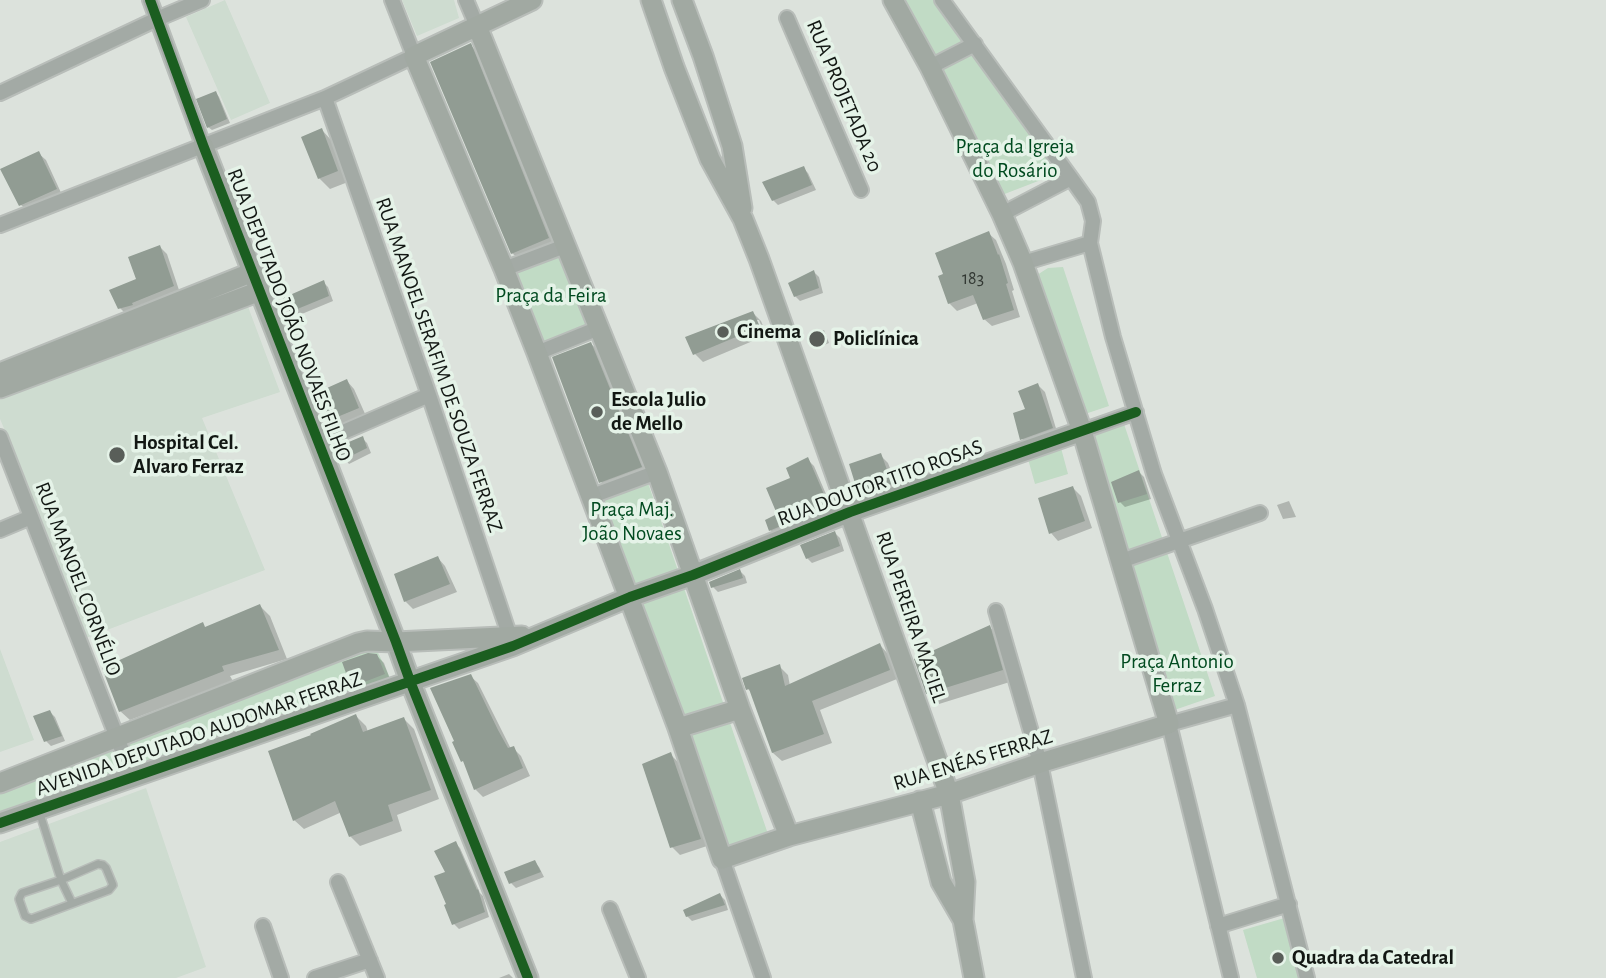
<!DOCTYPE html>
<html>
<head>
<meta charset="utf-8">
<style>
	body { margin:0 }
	canvas { display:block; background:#dce2dc }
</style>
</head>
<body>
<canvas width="1606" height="978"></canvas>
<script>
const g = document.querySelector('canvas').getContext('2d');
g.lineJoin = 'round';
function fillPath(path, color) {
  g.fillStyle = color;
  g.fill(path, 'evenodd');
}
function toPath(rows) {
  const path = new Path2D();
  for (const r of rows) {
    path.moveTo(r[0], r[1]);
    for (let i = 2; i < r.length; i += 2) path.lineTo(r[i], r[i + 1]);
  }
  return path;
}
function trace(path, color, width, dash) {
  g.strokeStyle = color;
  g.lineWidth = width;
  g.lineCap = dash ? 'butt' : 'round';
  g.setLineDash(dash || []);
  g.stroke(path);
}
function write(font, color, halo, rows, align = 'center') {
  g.font = font + ' "Alegreya Sans",sans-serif';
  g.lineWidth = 7;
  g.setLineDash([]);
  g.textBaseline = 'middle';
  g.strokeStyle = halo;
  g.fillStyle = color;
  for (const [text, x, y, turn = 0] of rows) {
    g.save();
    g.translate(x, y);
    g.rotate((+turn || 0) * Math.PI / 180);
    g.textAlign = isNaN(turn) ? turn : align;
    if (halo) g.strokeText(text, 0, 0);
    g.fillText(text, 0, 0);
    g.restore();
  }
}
fillPath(toPath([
	[225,0,270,103,231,120,186,17],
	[402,0,454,0,459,18,417,36],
	[247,304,280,392,202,418,265,570,78,641,29,487,0,419,0,400],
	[0,649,34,740,0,752],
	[146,788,206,967,176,978,0,978,0,842]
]), '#cedcd0');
fillPath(toPath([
	[902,0,935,0,1059,173,1002,195],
	[563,252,587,324,540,343,512,271],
	[1063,267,1109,406,1082,415,1037,275,1048,268],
	[1122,418,1215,696,1160,715,1072,435],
	[1061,448,1068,474,1035,484,1028,459],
	[646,477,769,837,722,851,592,496],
	[372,640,395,688,0,833,0,780],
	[1288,917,1305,978,1257,978,1243,930]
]), '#c1dbc5');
fillPath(toPath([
	[470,45,481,55,559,248,523,263,512,253],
	[216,93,219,97,230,123,212,130,208,127],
	[322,130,332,141,348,182,330,189,319,178],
	[38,153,46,160,63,197,29,212,21,205],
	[803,168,808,173,816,190,778,205,773,200],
	[988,233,996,240,1006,264,1014,290,1012,291,1020,317,992,326,984,319,978,303,957,311,949,303,945,275],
	[160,247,167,254,180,293,127,315,120,308],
	[814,272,819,277,823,293,800,301,795,296],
	[323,282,328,287,333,301,297,316,292,311,286,299],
	[753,313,761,321,767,335,703,362,695,354],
	[755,320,759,320,765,335,762,336],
	[824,330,829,343,815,349,809,339],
	[591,344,599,351,648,475,608,490,601,482],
	[347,381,354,389,366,416,339,427,331,419],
	[1038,385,1045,392,1058,435,1029,446,1022,439,1027,410],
	[362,438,367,443,371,453,349,464,345,459],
	[880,455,888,463,899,492,869,502,861,495],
	[807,459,814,466,834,513,777,536,770,530,779,514,792,479],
	[1139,472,1144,477,1151,499,1125,507,1120,502],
	[1073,488,1081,496,1092,528,1058,541,1051,533],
	[1289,501,1296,517,1283,519,1277,505],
	[835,533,840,538,844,551,812,563,807,558],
	[438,558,445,566,457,592,413,609,405,601],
	[740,571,745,576,747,583,718,592,713,587],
	[260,606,270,616,287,659,230,676,233,681,130,720,120,711,206,628],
	[990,627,1000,638,1013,681,939,704,928,693],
	[880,645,888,654,897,679,820,710,832,743,782,761,773,753,752,693,748,689,779,666,788,675,790,686],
	[376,655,384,663,391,682,361,694,353,686],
	[470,676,478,683,511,749,513,748,521,756,530,776,483,797,475,789,466,764],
	[50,712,55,717,65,741,51,746,46,741],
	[356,716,366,726,368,732,404,719,414,729,439,799,397,815,402,831,360,846,350,836,342,812,304,829,294,820,313,736],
	[670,754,678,762,707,846,680,855,672,847],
	[455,843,460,848,480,893,483,896,489,917,459,929,454,924,447,873],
	[534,862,539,867,544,877,516,888,511,883],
	[720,895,725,900,728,910,692,921,687,916],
	[509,974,513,978,499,978]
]), '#0003');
fillPath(toPath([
	[471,43,549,238,511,254,430,62],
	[216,91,227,119,207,128,196,99],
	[322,128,338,171,318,179,301,137],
	[39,151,57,189,19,206,0,169],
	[804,166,812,185,772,201,762,182],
	[989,231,998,255,999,254,1008,283,1006,284,1014,310,983,320,973,295,948,304,938,276,943,274,935,253],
	[160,245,174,286,132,303,133,305,118,309,109,290,136,279,128,257],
	[814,270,819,288,794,297,788,283],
	[324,280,329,296,290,312,283,298],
	[753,311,760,327,693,355,685,337],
	[591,342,642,467,599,483,552,357],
	[347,379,359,408,330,420,318,392],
	[1038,383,1053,428,1020,440,1013,413,1025,409,1018,391],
	[363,436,367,448,343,460,337,447],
	[881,453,892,484,859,496,849,464],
	[808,457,829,506,769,531,765,520,777,514,766,488,790,478,786,468],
	[1139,470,1147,494,1118,503,1111,482],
	[1073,486,1085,521,1049,534,1038,498],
	[835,531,840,546,806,559,800,545],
	[438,556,450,584,404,602,394,574],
	[740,569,743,578,711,588,709,582],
	[260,604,279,650,222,666,224,671,119,712,102,668,203,622,205,627],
	[990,625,1003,670,926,694,914,659],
	[880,643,890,670,812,701,824,734,772,753,749,689,746,690,742,678,780,664,785,686],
	[368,653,377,654,385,674,351,687,342,662],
	[471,674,498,730,508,748,514,746,523,768,474,790,463,761,461,762,452,742,454,741,430,688],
	[50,710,62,736,44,742,33,716],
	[356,714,363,732,404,717,431,790,388,805,393,821,349,837,335,801,293,821,268,751,311,735,310,734],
	[671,752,701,839,670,848,642,764],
	[456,841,477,890,478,889,485,912,452,925,444,905,446,904,434,876,445,872,434,851],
	[535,860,541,872,509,884,504,872],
	[720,893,725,905,686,917,683,910]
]), '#919c93');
const lane = toPath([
	[39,811,61,880,72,903],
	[98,864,103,865,106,868,113,885,109,890,31,919,25,916,19,899,22,893,61,880,98,864]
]);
const street = toPath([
	[150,0,203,145],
	[466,0,477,26],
	[942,0,1071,178],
	[787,18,861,190],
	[930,67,975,44],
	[0,93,157,19,202,0],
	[325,98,429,395,512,643],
	[1002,214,1071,178,1088,202,1093,221,1090,243,1113,337,1154,474,1205,609,1237,705,1307,978],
	[0,225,325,98,414,56,392,0],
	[1023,263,1090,243],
	[504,269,565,246],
	[537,353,599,328],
	[1082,431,1136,412],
	[0,437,132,776],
	[318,443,429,395],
	[592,496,657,472],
	[0,530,31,517],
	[1121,561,1260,513],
	[996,611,1040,763,1084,978],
	[722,859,763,978],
	[338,882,377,978],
	[610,909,638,978],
	[263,926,281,978],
	[1218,926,1289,904],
	[315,978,370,960],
	[1231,978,1169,724,1237,705]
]);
const secondary = toPath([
	[532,0,414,56,504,269,537,353,678,728,722,859,789,836,949,794,1040,763,1169,724,1082,431,1023,263,1002,214,930,67,893,0],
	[651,0,674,67,710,159,743,219,759,259,949,794,965,882,963,920,974,978],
	[682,0,703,56,732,146,742,208],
	[477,26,657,472,740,709,789,836],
	[203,145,396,642,410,681,528,978],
	[0,373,253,272],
	[0,388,260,291],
	[678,728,740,709],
	[0,783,358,643,367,641,396,642,522,636],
	[920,801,941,882,963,920],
	[0,823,513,646,630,597,693,575,850,512,1082,431]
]);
trace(lane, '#b8bdb9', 10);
trace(street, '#b8bdb9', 18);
trace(secondary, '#b8bdb9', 23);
trace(lane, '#a3aaa5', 7);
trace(street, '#a3aaa5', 14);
trace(secondary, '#a1a9a2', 19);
trace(toPath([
	[150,0,203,145,396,642,410,681,528,978],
	[0,823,513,646,630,597,693,575,850,512,1136,412]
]), '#1b5e20', 10);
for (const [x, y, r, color] of [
	[723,332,7,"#595e59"],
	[817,339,9,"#595e59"],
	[597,412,7,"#595e59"],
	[117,455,9,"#595e59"],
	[1278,958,7,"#595e59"]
]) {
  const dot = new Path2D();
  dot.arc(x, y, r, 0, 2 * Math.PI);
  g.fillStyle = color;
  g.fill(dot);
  trace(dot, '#e5f3e8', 2.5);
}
write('18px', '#323833', null, [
	["183",973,279]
]);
write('21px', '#121713', '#e5f3e8', [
	["RUA PROJETADA 20",844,96,67],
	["RUA DEPUTADO JOÃO NOVAES FILHO",289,315,69],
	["RUA MANOEL SERAFIM DE SOUZA FERRAZ",439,365,71],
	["RUA DOUTOR TITO ROSAS",880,483,-20],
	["RUA MANOEL CORNÉLIO",78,579,69],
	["RUA PEREIRA MACIEL",911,617,71],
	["AVENIDA DEPUTADO AUDOMAR FERRAZ",199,734,-19],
	["RUA ENÉAS FERRAZ",973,760,-17]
]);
write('21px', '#004a1f', '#e5f3e8', [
	["Praça da Igreja",1015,147],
	["do Rosário",1015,171],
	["Praça da Feira",551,296],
	["Praça Maj.",632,510],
	["João Novaes",632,534],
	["Praça Antonio",1177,662],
	["Ferraz",1177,686]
]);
write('bold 21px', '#121713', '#e5f3e8', [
	["Cinema",737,332],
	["Policlínica",833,339],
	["Escola Julio",611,400],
	["de Mello",611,424],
	["Hospital Cel.",133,443],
	["Alvaro Ferraz",133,467],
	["Quadra da Catedral",1292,958]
], 'left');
</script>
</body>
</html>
